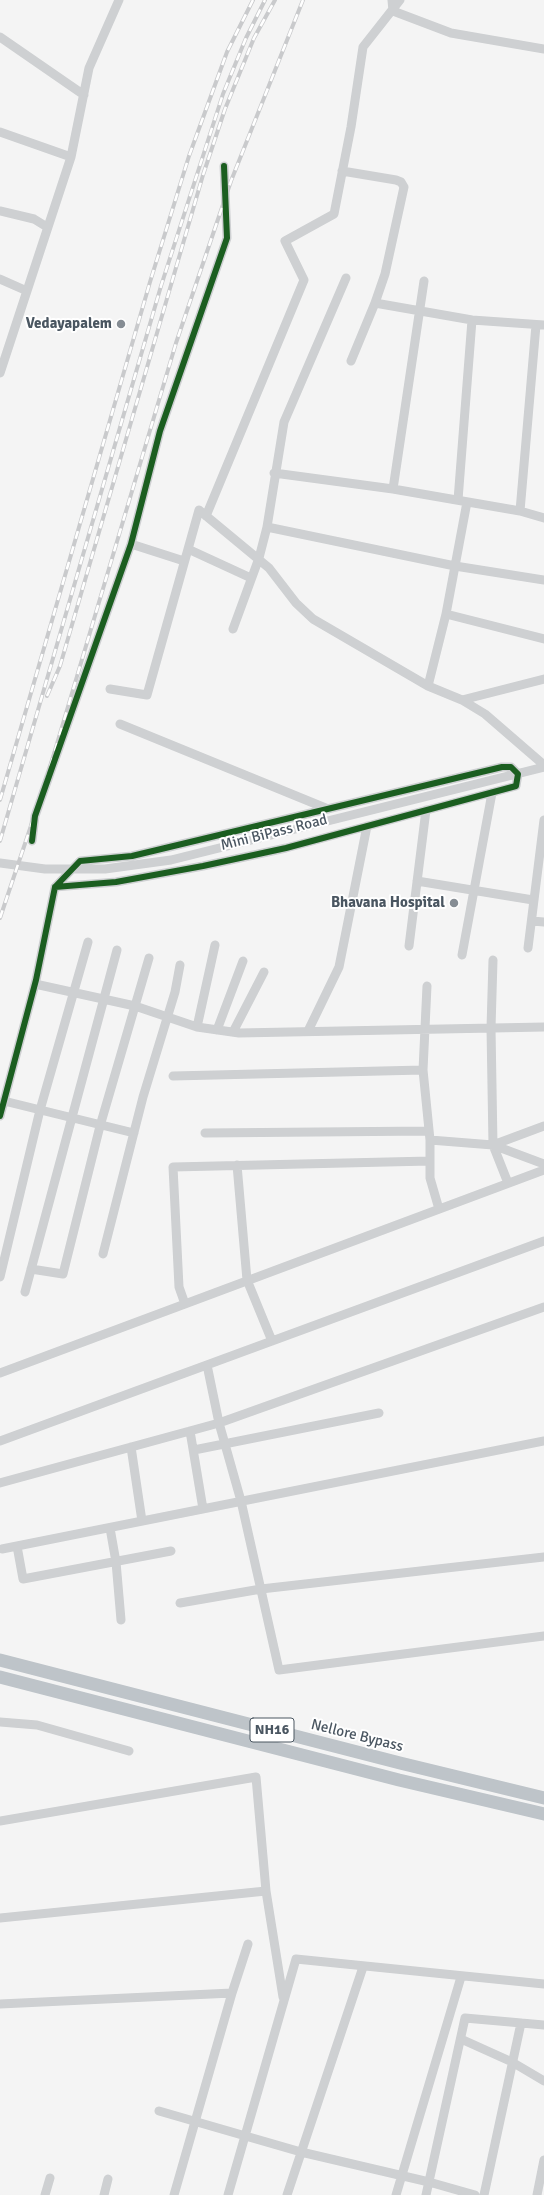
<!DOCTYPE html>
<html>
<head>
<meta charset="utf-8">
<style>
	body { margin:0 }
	canvas { display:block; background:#f4f4f4 }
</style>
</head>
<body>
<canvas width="544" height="2195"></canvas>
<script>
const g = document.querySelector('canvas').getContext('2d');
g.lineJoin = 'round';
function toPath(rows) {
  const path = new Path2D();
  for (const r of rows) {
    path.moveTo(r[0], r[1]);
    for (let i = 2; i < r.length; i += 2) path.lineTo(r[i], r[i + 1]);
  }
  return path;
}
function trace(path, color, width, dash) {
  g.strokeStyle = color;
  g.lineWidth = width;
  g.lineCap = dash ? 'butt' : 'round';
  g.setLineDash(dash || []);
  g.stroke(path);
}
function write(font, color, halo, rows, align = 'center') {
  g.font = font + ' Signika,sans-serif';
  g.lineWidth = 4;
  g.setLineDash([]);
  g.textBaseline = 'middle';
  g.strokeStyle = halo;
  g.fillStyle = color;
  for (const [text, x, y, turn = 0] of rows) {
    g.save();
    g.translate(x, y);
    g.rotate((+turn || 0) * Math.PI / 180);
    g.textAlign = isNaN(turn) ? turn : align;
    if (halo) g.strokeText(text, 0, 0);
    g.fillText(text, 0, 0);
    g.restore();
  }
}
trace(toPath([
	[392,0,393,11,451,33,544,49],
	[0,37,84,95],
	[0,132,71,157],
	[342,171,396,180,401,182,404,187,385,274,375,303,351,361],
	[0,211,34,219,47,227],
	[0,279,27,291],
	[375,303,472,320,544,325],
	[0,373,71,157,89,68,119,0],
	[274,473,393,489,520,511,544,518],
	[393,489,424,281],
	[458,500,472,320],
	[520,511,536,325],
	[206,516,304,280,285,241,334,214,351,127,363,47,400,0],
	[267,527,455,566,544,580],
	[131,544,184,561],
	[188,549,251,578],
	[446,614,544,639],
	[233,629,259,558,267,527,284,422,346,278],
	[428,686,446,614,467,502],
	[110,689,147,695,199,510,269,568,296,603,313,619,428,686,462,700,485,714,544,765],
	[462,700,544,679],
	[120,724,328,809],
	[32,841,35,816,131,544,160,431,227,238,224,166],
	[0,863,45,869,105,869,171,860,544,767],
	[417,881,533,900],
	[532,921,544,922],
	[409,946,426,810],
	[528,948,544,820],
	[462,955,492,793],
	[493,960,491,1028,493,1145,508,1183],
	[35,984,135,1006,197,1027,239,1033,544,1027],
	[427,986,423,1070,430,1140,430,1178,439,1209],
	[197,1027,215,945],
	[217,1030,243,961],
	[308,1031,339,967,367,826],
	[233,1032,264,972],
	[173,1076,423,1070],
	[4,1101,134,1133],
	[0,1116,36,980,55,887,80,861,132,856,502,767,511,767,518,774,516,786,286,848,203,866,116,882,55,887],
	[205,1133,429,1131],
	[430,1140,493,1145,544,1126],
	[493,1145,544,1164],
	[237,1165,247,1280,272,1341],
	[103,1254,143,1097,175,992,180,965],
	[31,1269,63,1274,100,1126,149,958],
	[0,1277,40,1110,88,942],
	[25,1292,117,950],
	[185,1304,179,1287,173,1167,430,1161],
	[207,1365,219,1423,241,1501,279,1670,544,1636],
	[0,1373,544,1170],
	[190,1431,203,1509],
	[0,1441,544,1241],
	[131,1447,142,1521],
	[194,1450,379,1413],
	[0,1483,219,1423,544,1307],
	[110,1528,116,1562,121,1620],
	[17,1546,23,1579,171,1551],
	[2,1549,544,1441],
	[180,1603,261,1589,544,1557],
	[0,1722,37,1725,129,1751],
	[0,1821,256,1777,266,1891,283,1997],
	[0,1918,266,1891],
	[0,2004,232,1993],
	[461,2039,512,2062,544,2081],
	[159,2111,301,2152,429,2182,475,2195],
	[45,2195,50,2178],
	[104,2195,108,2179],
	[174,2195,232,1993,248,1944],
	[228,2195,296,1959,544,1984],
	[287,2195,363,1967],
	[396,2195,461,1977],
	[426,2195,465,2018,544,2025],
	[484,2195,521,2023],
	[537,2195,544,2160]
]), '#ced0d2', 9);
trace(toPath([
	[0,1660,400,1763,544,1798],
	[0,1677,399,1780,544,1814]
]), '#bec4c9', 13);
const rail = toPath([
	[47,696,60,666,203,175,225,109,254,38,275,0],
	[0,800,150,282,189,156,227,52,253,0],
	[0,841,161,286,223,94,246,38,265,0],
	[0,918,45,784,176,343,231,181,303,0]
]);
trace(rail, '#c9cacc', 4);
trace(rail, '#fff', 2.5, [8]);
trace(toPath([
	[32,841,35,816,131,544,160,431,227,238,224,166],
	[0,1116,36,980,55,887,80,861,132,856,502,767,511,767,518,774,516,786,286,848,203,866,116,882,55,887]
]), '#1b5e20', 6);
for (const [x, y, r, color] of [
	[121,324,5,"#868d94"],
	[454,903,5,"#868d94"]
]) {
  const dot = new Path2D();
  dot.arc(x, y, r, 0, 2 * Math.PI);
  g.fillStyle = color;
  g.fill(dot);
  trace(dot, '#fff', 1.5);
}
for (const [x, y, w] of [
	[272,1730,44]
]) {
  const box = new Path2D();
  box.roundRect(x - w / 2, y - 12, w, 24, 3);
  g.fillStyle = '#fff';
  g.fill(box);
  trace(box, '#4a5661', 1);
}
write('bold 14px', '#4a5661', null, [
	["NH16",272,1730]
]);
write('bold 15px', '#4a5661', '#fff', [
	["Vedayapalem",112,324],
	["Bhavana Hospital",445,903]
], 'right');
write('15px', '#4a5661', '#fff', [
	["Mini BiPass Road",274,833,-14],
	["Nellore Bypass",357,1736,14]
]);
</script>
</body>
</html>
